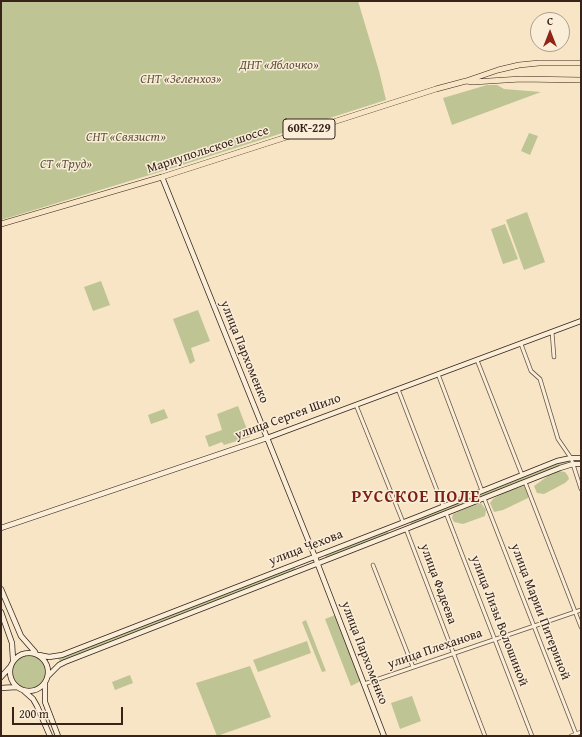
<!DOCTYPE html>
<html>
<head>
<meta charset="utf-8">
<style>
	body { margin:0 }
	#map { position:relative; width:582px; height:737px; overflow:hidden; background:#f7e5c5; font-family:"Gentium Book Plus",serif }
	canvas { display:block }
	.frame { position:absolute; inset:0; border:2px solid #37231a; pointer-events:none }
	.north { position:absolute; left:530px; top:12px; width:40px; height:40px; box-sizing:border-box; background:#faeed9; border:1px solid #ac9d8d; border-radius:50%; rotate:0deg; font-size:11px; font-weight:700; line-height:16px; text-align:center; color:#37231a }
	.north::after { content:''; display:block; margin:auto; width:14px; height:18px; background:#8f2418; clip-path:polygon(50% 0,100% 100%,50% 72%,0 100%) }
	.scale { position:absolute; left:12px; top:707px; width:111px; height:18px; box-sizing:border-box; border:2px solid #37231a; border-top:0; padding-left:5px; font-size:12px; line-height:14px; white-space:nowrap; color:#37231a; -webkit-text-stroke:3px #faeed9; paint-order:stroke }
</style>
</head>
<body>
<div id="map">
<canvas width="582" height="737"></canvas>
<div class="frame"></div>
<div class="north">С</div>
<div class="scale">200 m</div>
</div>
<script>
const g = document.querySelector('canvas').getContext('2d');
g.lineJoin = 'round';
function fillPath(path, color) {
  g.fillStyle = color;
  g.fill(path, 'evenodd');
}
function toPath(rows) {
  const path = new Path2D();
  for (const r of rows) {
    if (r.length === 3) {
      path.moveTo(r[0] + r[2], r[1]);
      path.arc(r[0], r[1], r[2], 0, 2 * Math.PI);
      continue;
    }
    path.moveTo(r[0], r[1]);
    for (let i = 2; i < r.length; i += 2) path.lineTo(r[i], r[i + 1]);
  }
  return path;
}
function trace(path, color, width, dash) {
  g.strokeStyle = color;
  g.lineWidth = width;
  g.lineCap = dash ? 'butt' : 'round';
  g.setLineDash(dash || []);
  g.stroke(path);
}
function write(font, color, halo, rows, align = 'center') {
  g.font = font + ' "Gentium Book Plus",serif';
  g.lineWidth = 3;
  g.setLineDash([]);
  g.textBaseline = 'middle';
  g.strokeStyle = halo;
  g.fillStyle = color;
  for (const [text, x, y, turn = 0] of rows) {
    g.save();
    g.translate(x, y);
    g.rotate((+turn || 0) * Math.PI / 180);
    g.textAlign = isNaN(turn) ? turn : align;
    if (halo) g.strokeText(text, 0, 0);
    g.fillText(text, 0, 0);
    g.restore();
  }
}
fillPath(toPath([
	[1,1,358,1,379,71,386,100,176,167,1,220],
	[487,85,497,85,504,89,541,92,452,125,443,98],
	[529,133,538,136,530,155,521,151],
	[527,212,545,262,524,270,506,220],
	[505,224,518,259,503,264,491,229],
	[101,281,110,305,93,311,84,287],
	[198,310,210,341,191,348,195,361,190,364,173,319],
	[238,406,250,437,224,445,222,442,209,447,205,436,222,430,217,414],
	[164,409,168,418,151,424,148,415],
	[569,461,569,462,411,525,410,521,558,462],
	[559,471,565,472,568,476,569,479,565,483,544,494,537,493,534,486,548,476],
	[524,486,528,489,528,498,503,510,494,512,490,503,493,499,506,491],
	[481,503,486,510,485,516,463,524,454,522,452,518,453,514,467,508],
	[387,530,389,534,326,558,325,554],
	[294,566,296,570,60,662,58,658],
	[335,615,361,681,351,686,325,619],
	[306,620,326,671,322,672,302,622],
	[307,641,311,653,258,672,253,660],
	[29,672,17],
	[250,666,271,717,217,736,196,683],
	[130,675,133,683,115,690,112,682],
	[412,696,421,721,400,729,391,703]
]), '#bec494');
const street = toPath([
	[552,332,554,357],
	[521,344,531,371,540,379,558,439,571,458,581,489],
	[477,360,522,475],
	[438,374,482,491],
	[398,389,443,506],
	[356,405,403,522],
	[525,482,581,627],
	[484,498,576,734],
	[446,513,532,736],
	[406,529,485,736],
	[373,565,413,667],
	[364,684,581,610],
	[571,736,581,732]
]);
const secondary = toPath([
	[162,177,315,557,384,736],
	[1,528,267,438,581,321],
	[1,589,21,636,35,652],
	[1,612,12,643,13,660],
	[29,672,19],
	[39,655,49,657,62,655,417,517,557,461,571,458,581,458],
	[48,676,59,665,65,662,406,529,560,468,573,464,581,464],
	[1,677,10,667],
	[45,683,45,702,58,736],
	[1,688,17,687],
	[24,691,33,699,37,706,50,736]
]);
const primary = toPath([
	[466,81,473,82,521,79,581,80],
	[1,224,162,177,436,89,466,81,498,70,519,65,539,63,581,63]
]);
trace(street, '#675445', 4.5);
trace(secondary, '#37231a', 6);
trace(primary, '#37231a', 6);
trace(street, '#faeed9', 3);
trace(secondary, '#faeed9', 4.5);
trace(primary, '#f7e5c5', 5);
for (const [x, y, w] of [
	[309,129,52]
]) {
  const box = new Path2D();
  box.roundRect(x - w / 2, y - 10, w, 20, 3);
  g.fillStyle = '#faeed9';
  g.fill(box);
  trace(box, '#37231a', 1);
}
write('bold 12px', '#37231a', null, [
	["60К-229",309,129]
]);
write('italic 13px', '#60533f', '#faeed9', [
	["ДНТ «Яблочко»",279,66],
	["СНТ «Зеленхоз»",181,80],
	["СНТ «Связист»",126,138],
	["СТ «Труд»",66,165]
]);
write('13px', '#37231a', '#faeed9', [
	["Мариупольское шоссе",208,150,-18],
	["улица Пархоменко",244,352,68],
	["улица Сергея Шило",288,417,-20],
	["улица Чехова",306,548,-21],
	["улица Фадеева",438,584,70],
	["улица Марии Питериной",540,612,69],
	["улица Лизы Волошиной",499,621,69],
	["улица Плеханова",435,649,-19],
	["улица Пархоменко",364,653,69]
]);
g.letterSpacing = '1px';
write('bold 17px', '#7a1f14', '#faeed9', [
	["РУССКОЕ ПОЛЕ",416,498]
]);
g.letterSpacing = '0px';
</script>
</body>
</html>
